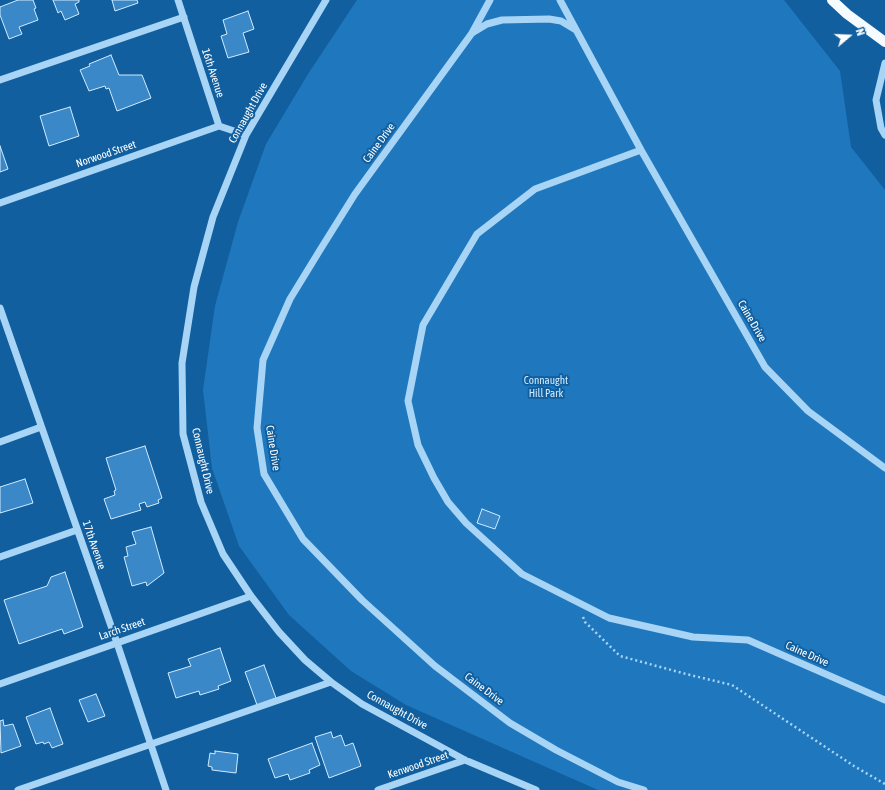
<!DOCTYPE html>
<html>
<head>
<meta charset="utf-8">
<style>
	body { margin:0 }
	#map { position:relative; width:885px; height:790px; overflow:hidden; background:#115f9f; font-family:"Asap Condensed",sans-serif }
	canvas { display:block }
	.north { position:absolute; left:829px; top:16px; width:40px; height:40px; -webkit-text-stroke:3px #115f9f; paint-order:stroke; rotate:71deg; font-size:11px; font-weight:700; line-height:16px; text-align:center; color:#fff }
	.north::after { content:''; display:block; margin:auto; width:14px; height:18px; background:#fff; clip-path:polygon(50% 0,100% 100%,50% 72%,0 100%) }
</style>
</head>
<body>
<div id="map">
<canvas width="885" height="790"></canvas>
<div class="north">N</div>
</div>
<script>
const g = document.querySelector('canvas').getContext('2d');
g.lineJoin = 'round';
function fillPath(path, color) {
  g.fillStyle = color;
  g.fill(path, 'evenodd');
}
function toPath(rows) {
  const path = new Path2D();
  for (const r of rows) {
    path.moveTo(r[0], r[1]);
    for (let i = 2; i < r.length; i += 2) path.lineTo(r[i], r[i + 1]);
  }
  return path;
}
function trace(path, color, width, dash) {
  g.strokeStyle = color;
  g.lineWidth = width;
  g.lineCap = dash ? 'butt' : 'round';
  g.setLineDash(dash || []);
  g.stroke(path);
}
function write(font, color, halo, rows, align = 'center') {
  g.font = font + ' "Asap Condensed",sans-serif';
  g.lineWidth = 4;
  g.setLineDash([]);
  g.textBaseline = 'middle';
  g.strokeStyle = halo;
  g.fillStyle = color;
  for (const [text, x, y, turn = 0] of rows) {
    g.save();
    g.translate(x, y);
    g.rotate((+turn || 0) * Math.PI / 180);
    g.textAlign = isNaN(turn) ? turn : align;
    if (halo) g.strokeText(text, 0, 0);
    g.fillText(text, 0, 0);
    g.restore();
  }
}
fillPath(toPath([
	[357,0,784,0,840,71,851,147,885,190,885,790,598,790,406,705,351,671,289,615,239,546,212,468,203,390,215,306,238,222,266,144,308,74]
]), '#1f78bd');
const building = toPath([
	[18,0,33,0,36,8,34,9,38,20,19,27,22,34,9,39,0,15,0,7,18,0],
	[53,0,79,0,79,2,75,4,79,14,65,20,61,11,58,13,53,0],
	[112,0,137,0,138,3,115,11,112,0],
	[248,11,254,29,243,33,249,52,228,58,221,36,227,34,223,20,248,11],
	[111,55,119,75,142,75,151,98,117,111,109,88,106,89,105,86,89,91,80,70,90,66,89,64,111,55],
	[70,107,79,136,49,146,40,116,70,107],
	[0,146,8,169,0,172,0,146],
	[145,446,162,498,158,500,159,503,147,507,145,502,139,504,141,510,111,519,104,499,115,495,114,491,116,490,106,458,145,446],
	[25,479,33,503,0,513,0,487,25,479],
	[482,509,500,516,495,529,477,523,482,509],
	[151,527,164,573,147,586,146,582,132,586,124,557,128,556,126,547,136,544,132,532,151,527],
	[65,572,83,627,64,634,62,629,19,644,4,600,47,586,51,577,65,572],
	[220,648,231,681,218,686,219,689,200,695,199,691,176,698,168,673,191,666,188,659,220,648],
	[264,665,276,698,257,705,245,672,264,665],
	[96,694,105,716,88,722,79,700,96,694],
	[50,708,63,744,52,748,49,742,44,744,43,742,36,744,26,717,50,708],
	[3,720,4,726,13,724,21,746,1,753,0,721,3,720],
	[331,732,333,738,341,735,345,746,353,743,361,766,329,778,315,737,331,732],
	[312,743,320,765,309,770,310,773,290,780,288,774,275,778,268,759,312,743],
	[215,751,238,754,236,773,212,770,212,767,208,766,210,753,215,754,215,751]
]);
fillPath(building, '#3a88c7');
trace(building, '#d1ebfe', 1);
trace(toPath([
	[583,617,585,622,620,656,686,674,732,685,854,766,885,784]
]), '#a8d4f5', 2.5, [2, 3]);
trace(toPath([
	[178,0,219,126],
	[326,0,246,135,213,217,194,287,182,363,183,434,201,502,223,554,251,596,279,632,305,660,331,682,362,704,465,760,536,790],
	[490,0,472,33,355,194,320,250,290,299,263,360,257,428,264,474,303,539,362,600,435,666,510,723,556,750,618,782,644,790],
	[560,0,641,150,765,367,808,411,885,468],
	[472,33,487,24,502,20,549,19,561,21,576,30],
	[885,63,876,100,881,128,885,135],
	[0,80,184,17],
	[219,126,246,135],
	[641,150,535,189,477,234,423,325,408,401,418,445,434,478,448,502,466,523,522,574,609,618,693,637,748,640,885,700],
	[0,203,219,126],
	[0,308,117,643,166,790],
	[0,442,41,427],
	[0,557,77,530],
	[0,684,251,596],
	[18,790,331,682],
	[378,790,465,760]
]), '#a8d4f5', 7);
trace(toPath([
	[832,0,847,14,885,42]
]), '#f6fbff', 10);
write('11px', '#fff', '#115f9f', [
	["16th Avenue",213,73,72],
	["Connaught Drive",248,113,-61],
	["Caine Drive",379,143,-54],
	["Norwood Street",106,154,-19],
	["Caine Drive",752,321,60],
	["Caine Drive",273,448,81],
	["Connaught Drive",203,461,77],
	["17th Avenue",94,545,71],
	["Larch Street",122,629,-19],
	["Caine Drive",807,654,24],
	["Caine Drive",484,689,37],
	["Connaught Drive",397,710,29],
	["Kenwood Street",418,765,-19]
]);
write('11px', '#d1ebfe', '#115f9f', [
	["Connaught",546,381],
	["Hill Park",546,394]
]);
</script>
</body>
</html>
